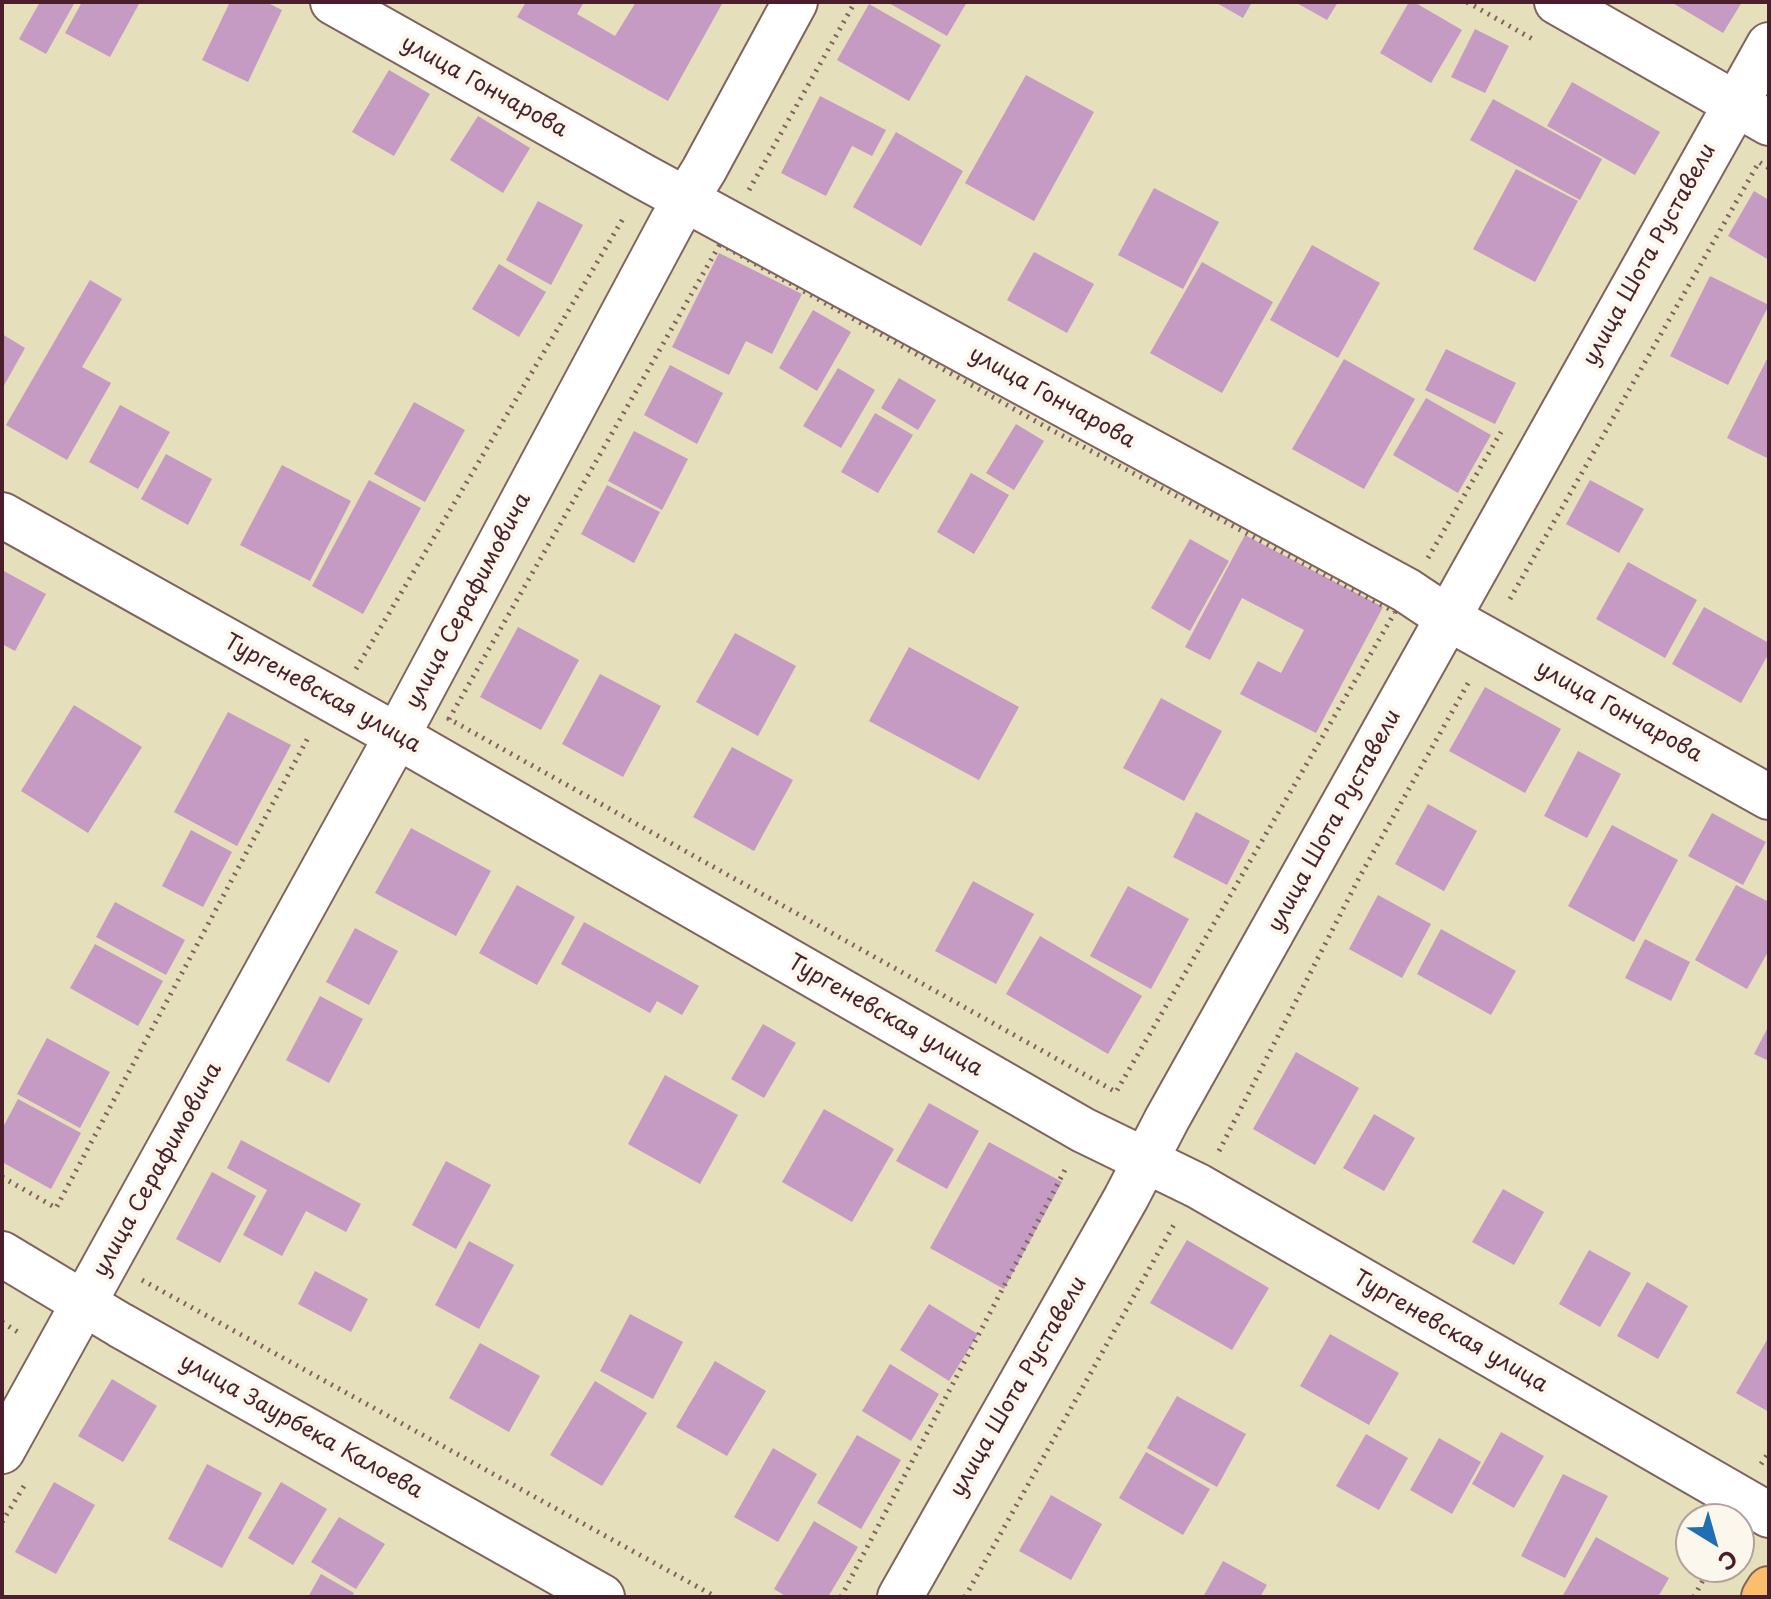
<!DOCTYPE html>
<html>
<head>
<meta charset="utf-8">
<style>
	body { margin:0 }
	#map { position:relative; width:1771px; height:1599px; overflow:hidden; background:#e6dfbb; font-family:"Playpen Sans",sans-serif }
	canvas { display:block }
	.frame { position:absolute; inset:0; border:4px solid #4a1f2b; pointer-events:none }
	.north { position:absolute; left:1675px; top:1503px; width:80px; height:80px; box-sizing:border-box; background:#fbf7ec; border:2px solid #b4a19f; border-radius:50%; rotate:143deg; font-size:22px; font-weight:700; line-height:32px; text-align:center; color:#4a1f2b }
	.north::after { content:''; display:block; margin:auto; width:28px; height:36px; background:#1f6fb2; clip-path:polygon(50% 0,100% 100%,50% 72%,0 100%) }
</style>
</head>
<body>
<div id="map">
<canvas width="1771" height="1599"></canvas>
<div class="frame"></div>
<div class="north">С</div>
</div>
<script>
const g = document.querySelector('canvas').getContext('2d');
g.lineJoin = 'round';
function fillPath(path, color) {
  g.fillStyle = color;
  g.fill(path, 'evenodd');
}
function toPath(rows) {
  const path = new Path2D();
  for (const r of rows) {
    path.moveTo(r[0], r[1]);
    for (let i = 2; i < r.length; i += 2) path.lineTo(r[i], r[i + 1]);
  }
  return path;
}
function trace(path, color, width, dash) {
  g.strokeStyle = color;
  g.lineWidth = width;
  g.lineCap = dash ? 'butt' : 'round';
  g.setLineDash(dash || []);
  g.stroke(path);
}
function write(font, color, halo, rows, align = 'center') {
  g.font = font + ' "Playpen Sans",sans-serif';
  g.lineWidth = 8;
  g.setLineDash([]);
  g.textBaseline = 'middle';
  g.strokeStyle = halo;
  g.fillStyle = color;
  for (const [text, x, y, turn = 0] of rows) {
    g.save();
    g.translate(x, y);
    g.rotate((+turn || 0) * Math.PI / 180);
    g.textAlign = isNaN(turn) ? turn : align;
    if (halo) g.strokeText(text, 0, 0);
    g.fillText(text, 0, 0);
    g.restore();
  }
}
fillPath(toPath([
	[40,2,75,2,46,54,19,39],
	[82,2,140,2,110,57,65,33],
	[230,2,266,2,282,10,248,82,202,60],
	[526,2,584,2,577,14,615,36,636,2,723,2,668,101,517,17],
	[887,2,967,2,947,36],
	[1215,2,1252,2,1243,18],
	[1295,2,1338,2,1327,20],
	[1409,2,1414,2,1462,30,1431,83,1380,53],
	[1671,2,1742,2,1723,33],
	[869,4,941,45,909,101,837,60],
	[1475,29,1509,46,1485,93,1451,77],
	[389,70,430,94,394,156,352,132],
	[1026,75,1094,112,1034,221,965,183],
	[1572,82,1660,132,1635,175,1547,126],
	[820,96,886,130,872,156,852,146,826,196,781,173],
	[1493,99,1602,159,1580,200,1470,140],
	[478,116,530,148,503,193,450,160],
	[896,132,963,171,921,246,853,207],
	[1516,169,1578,201,1535,282,1473,249],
	[1154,188,1219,222,1183,289,1118,255],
	[1754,191,1769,200,1769,260,1728,236],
	[538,201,583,225,551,285,506,260],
	[1312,245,1380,283,1338,358,1270,320],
	[1034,252,1094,284,1067,333,1007,300],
	[719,253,802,294,772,354,746,341,729,375,672,347],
	[1202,262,1273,302,1222,393,1150,353],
	[499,264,546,292,519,337,472,309],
	[1710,276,1769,305,1728,385,1670,356],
	[90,280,122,299,82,367,111,383,67,460,6,425],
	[813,310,851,332,817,391,779,368],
	[2,334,25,348,2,389],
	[1446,349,1516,383,1495,424,1425,390],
	[1769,355,1769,459,1727,438],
	[1344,359,1415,399,1364,489,1292,449],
	[670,365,723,393,697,444,644,415],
	[838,368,875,390,841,448,803,426],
	[899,378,936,400,918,430,881,408],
	[1426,398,1491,435,1458,493,1393,455],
	[414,402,465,430,425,502,374,474],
	[120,405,170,432,138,489,89,462],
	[875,413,913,435,878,493,841,472],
	[1016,424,1044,441,1014,490,986,473],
	[634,431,688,459,662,510,608,481],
	[166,454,212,479,188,525,141,499],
	[282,465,351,501,310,581,240,545],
	[971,473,1009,495,974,554,937,532],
	[369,480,421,508,363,614,312,586],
	[1590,480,1644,509,1619,553,1566,524],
	[607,485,660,512,634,563,581,534],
	[1245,535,1383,607,1316,733,1240,694,1258,661,1281,673,1304,630,1242,598,1210,660,1185,647],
	[1190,539,1229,561,1190,631,1151,608],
	[1628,562,1697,600,1665,658,1596,619],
	[2,570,46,594,15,651,2,644],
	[1704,607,1769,643,1769,653,1741,703,1672,664],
	[518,627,579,660,541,730,480,697],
	[735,633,796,666,758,736,696,702],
	[909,647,1019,707,979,780,869,721],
	[600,674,661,706,623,777,562,744],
	[1485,687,1561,729,1525,793,1449,751],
	[1161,698,1222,731,1184,801,1123,768],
	[74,705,142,747,88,833,21,791],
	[228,712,291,745,237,846,174,812],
	[732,747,793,780,754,851,693,817],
	[1578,751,1621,774,1587,838,1544,816],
	[1428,804,1477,831,1444,891,1395,864],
	[1196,812,1250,841,1227,885,1173,857],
	[1712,813,1766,842,1743,885,1688,856],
	[1612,825,1678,860,1634,942,1568,906],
	[411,828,491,871,456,936,375,893],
	[191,830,232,852,203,907,162,886],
	[973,881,1034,914,996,984,935,951],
	[517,885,575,917,537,985,479,953],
	[1736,885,1769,902,1769,950,1747,989,1695,960],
	[1128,886,1189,919,1151,989,1090,956],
	[1378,895,1431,924,1402,978,1349,949],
	[115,902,185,940,166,975,96,937],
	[584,922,699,986,682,1015,657,1001,650,1013,561,964],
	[355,928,398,951,369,1005,326,982],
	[1441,929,1516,971,1491,1015,1417,974],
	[1040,936,1142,996,1108,1054,1006,994],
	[1645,939,1690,962,1671,1001,1625,978],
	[95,944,163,981,138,1026,70,988],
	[320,996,363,1019,329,1083,286,1060],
	[763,1024,796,1043,764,1098,731,1079],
	[1769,1025,1769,1061,1754,1054],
	[47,1038,110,1072,80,1128,17,1094],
	[1296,1052,1359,1088,1315,1165,1253,1129],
	[665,1075,738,1115,700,1184,628,1144],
	[18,1099,81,1133,51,1189,2,1162,2,1129],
	[929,1103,979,1131,947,1189,896,1161],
	[824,1109,894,1149,852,1222,782,1182],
	[1374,1114,1415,1138,1384,1191,1343,1168],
	[241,1140,361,1204,346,1232,306,1211,282,1256,243,1235,267,1190,227,1168],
	[989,1142,1062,1182,1004,1289,930,1248],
	[446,1161,491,1185,456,1249,412,1225],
	[212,1172,256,1196,220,1263,176,1239],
	[1503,1189,1544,1212,1514,1265,1472,1242],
	[1187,1240,1269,1288,1232,1350,1150,1303],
	[469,1241,514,1265,479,1329,435,1305],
	[1589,1250,1631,1273,1600,1327,1559,1304],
	[315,1271,368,1299,351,1332,298,1304],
	[1647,1282,1688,1306,1658,1359,1617,1336],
	[929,1304,978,1334,949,1381,900,1350],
	[630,1314,683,1342,653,1399,600,1371],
	[1330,1334,1399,1373,1369,1425,1300,1386],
	[1767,1340,1769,1341,1769,1412,1736,1393],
	[480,1343,540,1376,509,1432,449,1398],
	[715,1361,766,1391,727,1456,676,1427],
	[890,1364,939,1394,911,1441,862,1411],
	[112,1379,157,1406,123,1462,78,1436],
	[595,1381,647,1413,602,1486,550,1455],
	[1177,1396,1246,1434,1217,1487,1147,1448],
	[1501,1432,1544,1456,1514,1508,1472,1484],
	[1366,1434,1408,1458,1379,1510,1336,1486],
	[857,1435,901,1460,861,1529,817,1503],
	[1439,1438,1481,1462,1452,1514,1410,1490],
	[773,1448,817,1474,778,1542,734,1517],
	[1146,1452,1210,1489,1183,1535,1119,1498],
	[207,1464,262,1493,222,1568,168,1539],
	[1563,1474,1608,1496,1565,1578,1521,1556],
	[54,1482,95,1505,56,1574,15,1552],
	[281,1482,327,1509,293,1565,248,1538],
	[1051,1495,1102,1524,1071,1580,1019,1551],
	[339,1517,385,1544,356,1589,311,1562],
	[814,1521,858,1547,828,1597,787,1597,774,1589],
	[1596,1537,1669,1578,1658,1597,1562,1597],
	[1223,1561,1267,1585,1260,1597,1203,1597],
	[321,1574,354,1593,352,1597,308,1597]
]), '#c59ac3');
const minor = toPath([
	[333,2,644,177,1406,590,1448,618,1769,797],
	[1557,2,1769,123],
	[2,515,397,736,1083,1130,1198,1186,1769,1515],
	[2,1254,120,1325,602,1597],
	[2,1451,397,736,672,222,704,170,795,2],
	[900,1597,1126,1198,1167,1119,1769,45]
]);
const major = toPath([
	[1764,1597,1769,1589]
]);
trace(minor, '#81625d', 48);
trace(major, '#81625d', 48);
trace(toPath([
	[1467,2,1536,41],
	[749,190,855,2],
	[720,244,1046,427,1395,612,1116,1092,449,719,720,244],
	[1428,558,1501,432],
	[1510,599,1759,162,1769,168],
	[356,669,624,217],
	[1219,1151,1360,876,1471,678],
	[2,1177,56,1208,310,734],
	[142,1280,716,1597],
	[2,1322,21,1334],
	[1761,1464,1769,1452],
	[2,1522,24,1486],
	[841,1597,1067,1166],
	[965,1597,1176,1221],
	[1694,1597,1710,1567]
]), '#81625d', 5, [2, 6]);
trace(minor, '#fff', 44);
trace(major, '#fabe6d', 44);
write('22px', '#4a1f2b', '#fbf7ec', [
	["улица Гончарова",484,87,29],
	["улица Шота Руставели",1650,255,-61],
	["улица Гончарова",1052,398,29],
	["улица Серафимовича",469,601,-62],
	["Тургеневская улица",322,694,29],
	["улица Гончарова",1619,712,29],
	["улица Шота Руставели",1335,821,-61],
	["Тургеневская улица",885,1016,30],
	["улица Серафимовича",158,1170,-61],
	["Тургеневская улица",1450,1332,30],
	["улица Шота Руставели",1019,1387,-60],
	["улица Заурбека Калоева",301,1427,29]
]);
</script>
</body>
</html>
